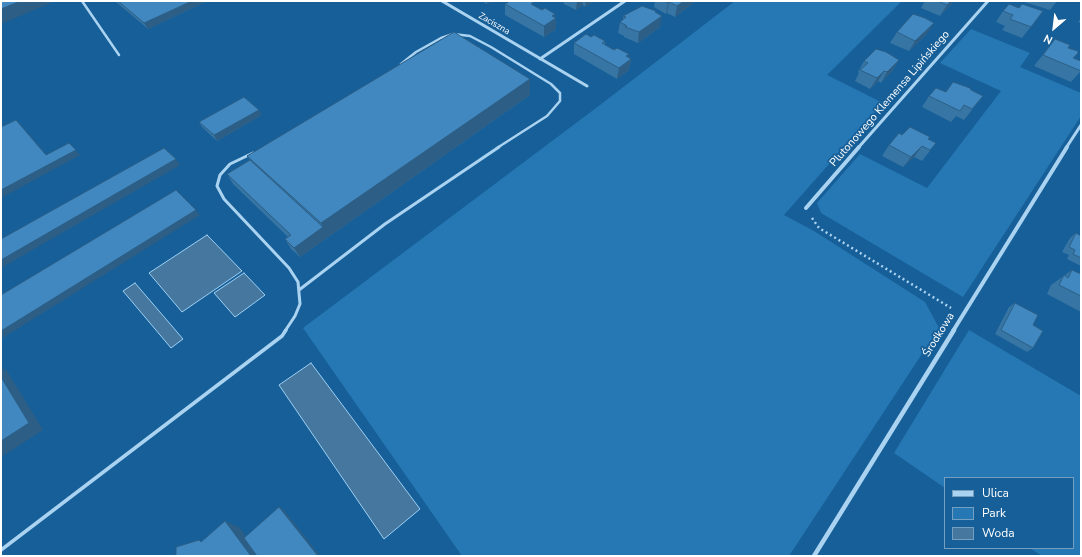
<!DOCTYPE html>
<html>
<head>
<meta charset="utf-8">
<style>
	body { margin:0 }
	#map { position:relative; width:1082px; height:557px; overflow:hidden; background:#175f98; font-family:"Nunito Sans",sans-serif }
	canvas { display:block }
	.frame { position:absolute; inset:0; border:2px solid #fff; pointer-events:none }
	.legend { position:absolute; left:944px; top:477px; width:130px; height:72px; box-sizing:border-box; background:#175f98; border:1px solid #749fc1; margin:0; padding:5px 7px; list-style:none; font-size:12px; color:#fff }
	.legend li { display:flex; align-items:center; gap:8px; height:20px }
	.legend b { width:20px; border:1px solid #749fc1 }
	.north { position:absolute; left:1034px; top:8px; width:40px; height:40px; -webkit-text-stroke:3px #175f98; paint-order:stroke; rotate:208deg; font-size:11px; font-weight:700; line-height:16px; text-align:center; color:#fff }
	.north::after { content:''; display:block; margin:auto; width:14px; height:18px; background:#fff; clip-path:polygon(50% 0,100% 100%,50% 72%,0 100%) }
</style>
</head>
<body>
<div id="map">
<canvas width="1082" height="557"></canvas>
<div class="frame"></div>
<ul class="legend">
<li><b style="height:5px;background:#aad3f1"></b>Ulica</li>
<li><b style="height:11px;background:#2678b4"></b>Park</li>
<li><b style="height:11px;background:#45779f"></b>Woda</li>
</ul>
<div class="north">N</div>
</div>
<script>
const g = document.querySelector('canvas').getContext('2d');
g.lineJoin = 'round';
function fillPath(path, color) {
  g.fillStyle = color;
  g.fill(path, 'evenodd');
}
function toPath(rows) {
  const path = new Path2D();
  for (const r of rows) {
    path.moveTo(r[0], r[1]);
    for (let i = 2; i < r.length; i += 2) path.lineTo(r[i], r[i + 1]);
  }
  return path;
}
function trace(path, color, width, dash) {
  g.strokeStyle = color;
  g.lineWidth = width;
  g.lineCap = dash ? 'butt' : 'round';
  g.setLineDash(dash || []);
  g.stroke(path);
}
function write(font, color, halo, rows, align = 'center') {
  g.font = font + ' "Nunito Sans",sans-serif';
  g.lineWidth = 3.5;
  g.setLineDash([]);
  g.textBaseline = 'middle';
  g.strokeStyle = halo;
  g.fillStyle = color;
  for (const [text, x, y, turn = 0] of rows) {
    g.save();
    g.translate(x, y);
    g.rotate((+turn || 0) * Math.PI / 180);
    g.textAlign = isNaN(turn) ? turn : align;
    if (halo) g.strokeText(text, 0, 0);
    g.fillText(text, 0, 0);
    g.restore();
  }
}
fillPath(toPath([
	[735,1,902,1,827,75,883,103,784,215,814,231,925,302,939,328,789,556,462,556,303,328,600,105],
	[971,29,1030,53,1020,67,1081,93,1081,116,963,297,821,213,817,203,860,154,927,188,1001,91,940,63],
	[969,330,1081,396,1081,556,1042,556,1030,548,1073,548,1073,478,945,478,945,488,894,453]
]), '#2678b4');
const water = toPath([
	[207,235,242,271,182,312,149,273,207,235],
	[244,273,265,295,235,317,214,293,244,273],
	[135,283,183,339,171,348,123,291,135,283],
	[311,363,420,509,384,539,279,385,311,363]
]);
fillPath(water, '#45779f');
trace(water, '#9dd0f4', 1);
trace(toPath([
	[812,218,819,228,951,308]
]), '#aad3f1', 2.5, [2, 3]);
trace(toPath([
	[82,1,119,55],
	[401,64,416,52,441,38,453,34,470,36,491,47,551,84,560,93,560,101,547,116,497,148]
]), '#aad3f1', 2.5);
trace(toPath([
	[253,153,230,164,220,175,217,186,224,199,289,268,298,282,300,304,295,316,285,331],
	[299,290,385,224,499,147]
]), '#aad3f1', 3);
trace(toPath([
	[1,550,282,336,286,330]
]), '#aad3f1', 3.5);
trace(toPath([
	[442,1,587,86],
	[540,59,625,1],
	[858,148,988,1],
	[1066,148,1081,125]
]), '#aad3f1', 3);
trace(toPath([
	[806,208,859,147],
	[953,331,1067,147]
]), '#aad3f1', 4);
trace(toPath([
	[814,556,954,330]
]), '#aad3f1', 4.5);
fillPath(toPath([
	[115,1,207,1,148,29],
	[481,1,493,1,487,4],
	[560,1,594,1,585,7,583,5,576,10,564,4,564,3],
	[655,1,696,1,675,17,667,13,666,14,654,7],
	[925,1,954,1,940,16,921,8],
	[1021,1,1057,1,1050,10],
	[505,4,534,6,542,10,555,14,555,18,556,18,556,29,544,37,505,15],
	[1019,8,1043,11,1022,38,1002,30,1005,26,996,22,1003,11],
	[656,13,660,27,638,43,624,37,624,36,618,33,620,22,623,20,623,16],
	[1081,18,1081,23,1078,22],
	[897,32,927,34,909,51,890,43],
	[591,37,605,41,605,45,631,59,629,70,617,79,574,54,574,43],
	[1055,39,1068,48,1078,53,1074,58,1081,71,1071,82,1034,66],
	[899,60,892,71,881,83,878,81,870,89,855,81,859,73,858,72,864,61],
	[953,82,983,96,964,120,956,116,951,122,922,107,929,96,946,92],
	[530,95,300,257,291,249,285,239,288,237,233,184,227,174,250,160,247,156],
	[262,115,217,141,202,127,199,122],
	[902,135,928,139,936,143,922,161,914,157,903,167,882,156,889,145],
	[1076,233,1081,236,1081,266,1067,259,1069,255,1062,252,1070,238],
	[1072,270,1081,274,1081,312,1047,294,1051,285],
	[1015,303,1033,325,1033,348,1027,352,995,334,1009,307]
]), '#3775a4');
fillPath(toPath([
	[21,1,52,1,53,2,1,24,1,9],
	[192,1,207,1,148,29,144,23],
	[487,1,493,1,487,4],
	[577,1,583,1,583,5,576,10],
	[586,1,594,1,585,7],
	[684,1,696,1,675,17,677,6],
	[951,1,954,1,940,16,947,5],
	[669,2,667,13,666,14,668,3],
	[656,11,654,22,662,16,660,27,638,43,639,32],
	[555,14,555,19,556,18,556,29,544,37,544,26,552,16],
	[934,23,927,34,909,51,915,41],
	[629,54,628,61,631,59,629,70,617,79,619,68,626,56],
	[899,60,892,71,881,83,887,72],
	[884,71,878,81,870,89,877,78],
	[530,79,530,95,300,257,294,248,323,227,321,223],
	[259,110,262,115,217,141,214,135],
	[16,120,21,125,51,160,46,155],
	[69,143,80,155,1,198,1,190],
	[922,146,914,157,903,167,911,157],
	[176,159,180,165,1,268,1,260],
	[196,210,200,215,1,339,1,331],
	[1,368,7,371,43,430,1,457],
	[279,507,283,509,320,556,318,556],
	[225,521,239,527,260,556,251,556]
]), '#2d5f86');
const building = toPath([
	[1,1,21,1,1,9,1,1],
	[118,1,192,1,144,23,118,1],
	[510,1,532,1,534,2,531,4,542,10,545,8,555,14,552,16,556,18,544,26,505,4,510,1],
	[664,1,684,1,677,6,669,2,668,3,664,1],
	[937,1,951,1,947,5,937,1],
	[1009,4,1019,8,1022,4,1043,11,1031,27,1010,19,1013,15,1003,11,1009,4],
	[642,6,656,11,655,12,662,16,639,32,625,27,627,26,620,22,626,17,623,16,642,6],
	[913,14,925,18,934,23,915,41,897,32,913,14],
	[454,32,530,79,321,223,247,156,454,32],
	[586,34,591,37,594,35,605,41,602,43,614,50,617,48,629,54,626,56,631,59,619,68,574,43,586,34],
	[1055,39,1070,45,1068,48,1078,51,1078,53,1073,58,1081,61,1081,71,1043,55,1055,39],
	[876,49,886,52,899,60,887,72,884,71,877,78,860,70,868,63,864,61,876,49],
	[953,82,970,88,971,90,983,96,972,109,964,105,960,111,929,96,936,88,946,92,953,82],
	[244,97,259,110,214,135,199,122,244,97],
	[16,120,46,155,69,143,76,150,1,190,1,127,16,120],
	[910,127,930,137,928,139,936,143,930,150,922,146,911,157,889,145,899,133,902,135,910,127],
	[164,148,176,159,1,260,1,239,164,148],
	[250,160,323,227,294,248,285,239,291,235,227,174,250,160],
	[176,190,196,210,1,331,1,295,176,190],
	[1076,233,1081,236,1081,258,1073,254,1075,250,1069,247,1076,233],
	[1072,270,1081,274,1081,296,1059,285,1064,275,1068,278,1072,270],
	[1015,303,1038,315,1033,325,1043,331,1033,348,1001,330,1015,303],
	[1,377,29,423,1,441,1,377],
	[279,507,318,556,257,556,244,538,279,507],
	[225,521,251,556,176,556,176,547,199,540,201,542,225,521]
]);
fillPath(building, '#4088bf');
trace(building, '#2d5f86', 1);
write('9px', '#fff', '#175f98', [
	["Zaciszna",494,24,30]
]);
write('11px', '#fff', '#175f98', [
	["Plutonowego Klemensa Lipińskiego",890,99,-49],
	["Środkowa",939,335,-58]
]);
</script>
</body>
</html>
